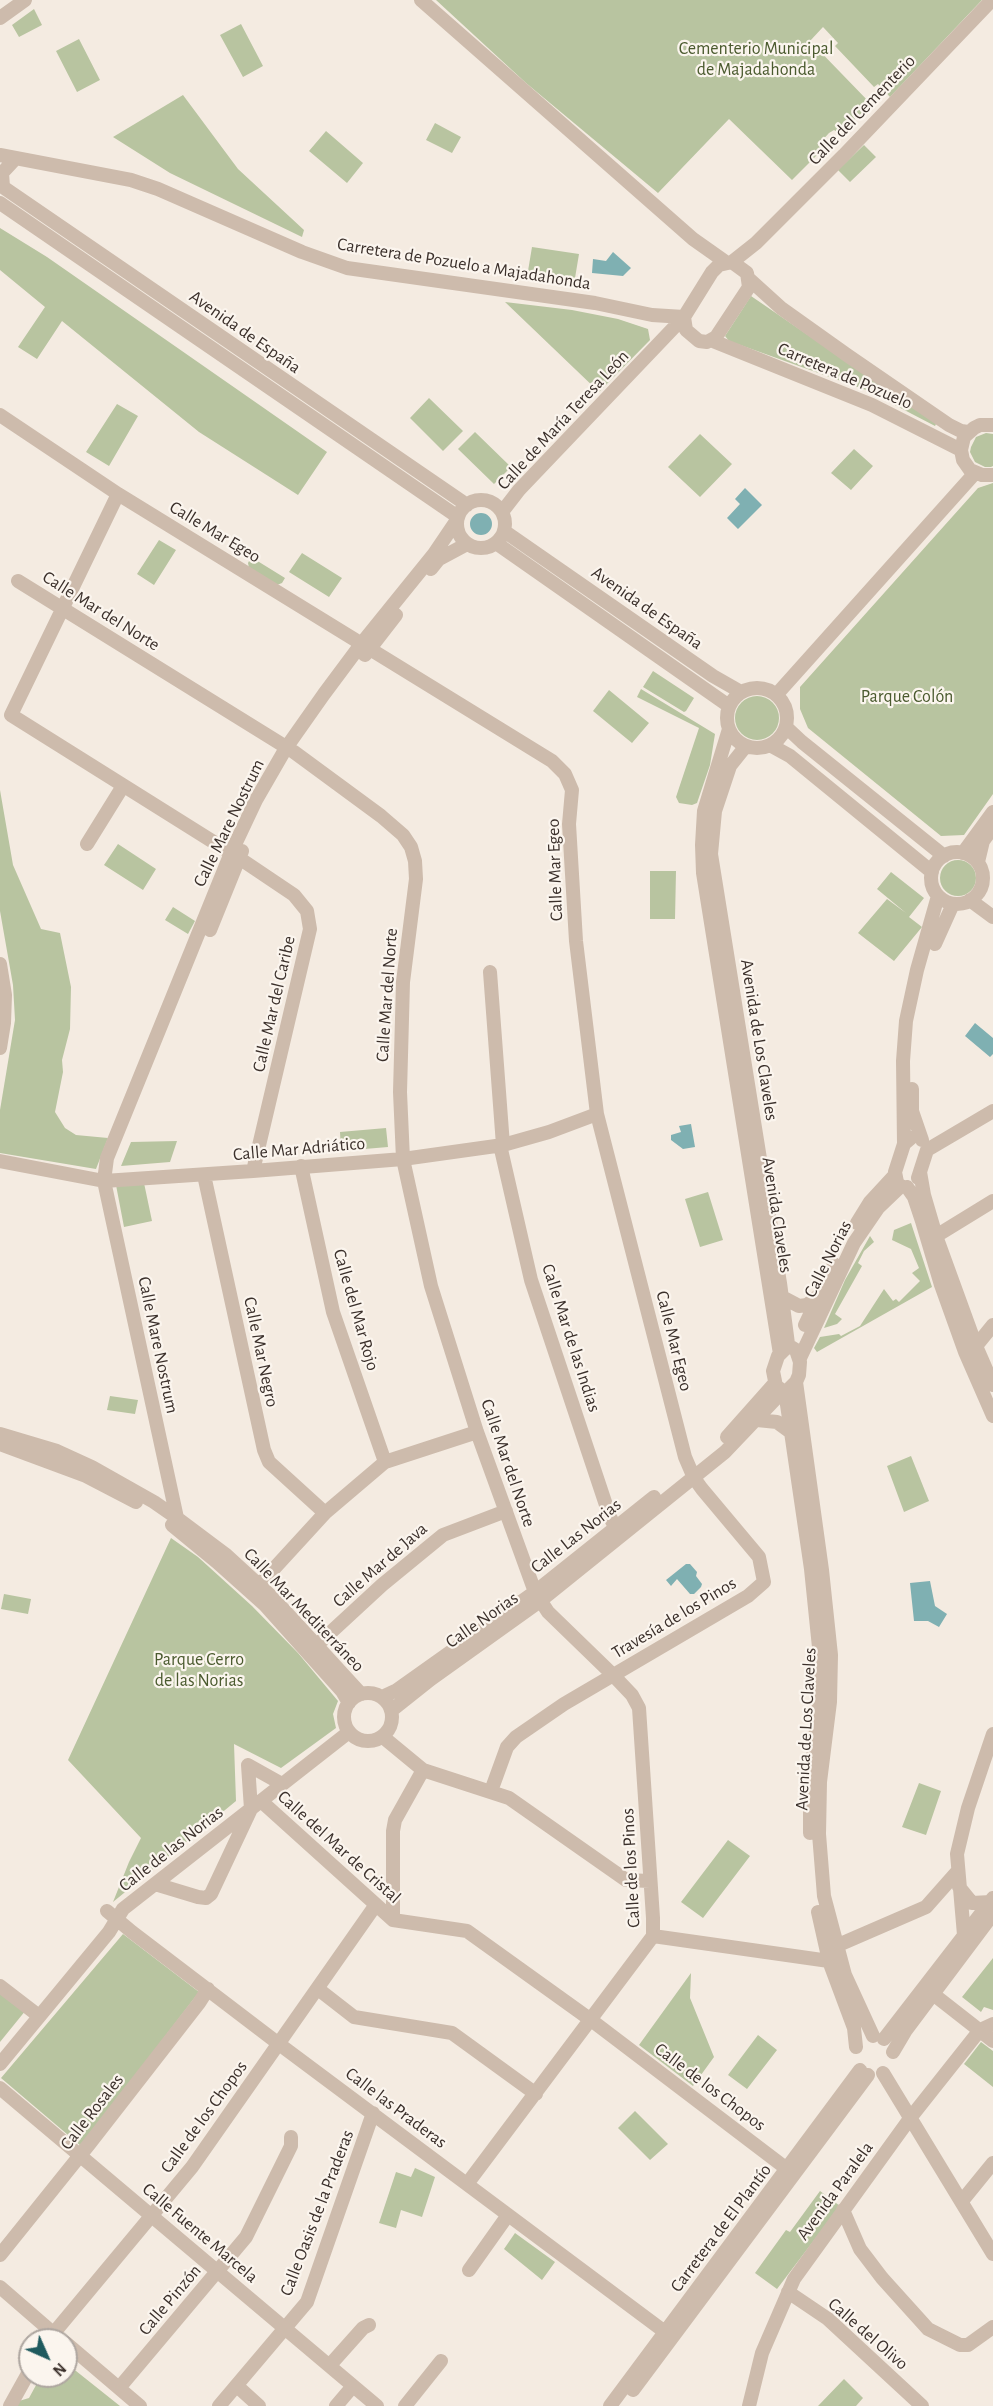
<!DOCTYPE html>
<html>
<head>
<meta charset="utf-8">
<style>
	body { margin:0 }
	#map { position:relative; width:993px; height:2406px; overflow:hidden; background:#f4ebe1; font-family:"Alegreya Sans",sans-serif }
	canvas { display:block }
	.north { position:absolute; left:18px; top:2328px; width:60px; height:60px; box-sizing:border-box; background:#fbf5ee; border:2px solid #aea6a0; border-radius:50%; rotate:135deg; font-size:16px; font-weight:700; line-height:24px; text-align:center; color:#3b302b }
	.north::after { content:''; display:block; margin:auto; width:21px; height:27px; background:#1f5a5e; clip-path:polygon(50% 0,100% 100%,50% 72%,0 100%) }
</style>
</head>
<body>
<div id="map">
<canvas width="993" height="2406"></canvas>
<div class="north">N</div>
</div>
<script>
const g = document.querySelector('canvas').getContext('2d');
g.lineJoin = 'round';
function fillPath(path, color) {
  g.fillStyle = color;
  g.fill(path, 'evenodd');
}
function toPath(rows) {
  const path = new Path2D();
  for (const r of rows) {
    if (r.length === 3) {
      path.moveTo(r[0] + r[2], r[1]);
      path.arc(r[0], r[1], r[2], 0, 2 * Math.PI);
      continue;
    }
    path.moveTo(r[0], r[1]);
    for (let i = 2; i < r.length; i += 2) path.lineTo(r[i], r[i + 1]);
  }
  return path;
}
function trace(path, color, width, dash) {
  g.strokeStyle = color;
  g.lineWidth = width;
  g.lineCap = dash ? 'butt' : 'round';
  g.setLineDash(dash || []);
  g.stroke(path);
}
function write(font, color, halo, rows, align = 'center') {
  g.font = font + ' "Alegreya Sans",sans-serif';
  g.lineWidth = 4.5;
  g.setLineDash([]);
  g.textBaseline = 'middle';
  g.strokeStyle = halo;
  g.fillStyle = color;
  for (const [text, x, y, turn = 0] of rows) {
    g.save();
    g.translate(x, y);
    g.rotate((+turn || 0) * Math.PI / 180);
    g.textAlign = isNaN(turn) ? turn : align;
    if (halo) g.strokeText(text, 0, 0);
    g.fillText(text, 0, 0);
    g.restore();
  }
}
fillPath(toPath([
	[436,0,982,0,890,97,878,84,874,87,835,46,838,43,823,27,810,41,871,104,840,134,834,130,829,133,818,145,822,150,792,180,729,119,658,193,526,83],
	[34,9,42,25,19,37,12,25],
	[241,24,263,66,243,77,220,35],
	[79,39,100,80,77,92,56,51],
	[183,95,238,169,304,230,302,237,170,173,113,137],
	[435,123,461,137,452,153,426,140],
	[326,131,363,163,347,183,309,151],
	[864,145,876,157,850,182,838,170],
	[0,228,47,257,327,452,298,495,199,432,62,321,37,359,18,347,45,307,0,270],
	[532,247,579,254,575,278,528,271],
	[751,296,936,423,936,424,935,426,866,390,729,341,725,336],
	[505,302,572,310,618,319,648,329,650,340,599,392],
	[429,398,463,431,443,451,410,418],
	[117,404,138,416,109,466,86,452],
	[475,432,511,467,494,484,458,449],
	[986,433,993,434,993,466,991,467,985,467,975,462,970,452,971,447,976,437],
	[700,434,732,464,700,497,668,467],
	[854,449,873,466,851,490,831,473],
	[993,483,993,794,964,835,941,836,808,728,800,709,800,687,978,488],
	[159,540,176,550,154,585,137,574],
	[302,553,342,578,329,597,289,572],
	[251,557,285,578,282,583,277,585,249,568,248,563],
	[653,671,694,698,686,711,684,712,643,687],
	[641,689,715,734,710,765,697,803,692,805,679,803,676,797,699,728,637,697],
	[609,690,649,723,632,743,593,711],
	[757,718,22],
	[0,790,13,865,41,929,60,933,71,987,70,1029,62,1060,63,1072,55,1112,65,1128,76,1135,108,1138,96,1169,0,1153,0,1110,15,1020,13,985,0,911],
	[118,844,156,869,143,890,104,865],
	[958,878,18],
	[650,871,676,871,675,919,650,919],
	[891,872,924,898,909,917,922,927,894,961,858,933,887,899,906,913,877,889],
	[173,907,195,921,188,934,165,920],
	[386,1128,388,1147,341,1151,340,1132],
	[177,1141,170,1162,121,1166,131,1142],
	[144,1183,152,1221,124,1227,116,1185],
	[708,1192,723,1240,700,1247,685,1199],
	[911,1223,932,1287,817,1352,814,1348,820,1337,839,1334,841,1336,860,1326,884,1289,893,1301,896,1299,899,1302,920,1281,912,1273,919,1268,911,1249,892,1240,894,1230],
	[870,1236,874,1242,864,1251,858,1263,862,1266,835,1314,842,1319,837,1324,824,1328,845,1280],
	[110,1396,138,1400,135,1414,107,1410],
	[911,1456,929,1501,904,1512,887,1466],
	[171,1538,198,1557,252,1606,298,1653,338,1701,333,1714,336,1728,281,1768,234,1744,236,1801,113,1902,129,1862,141,1838,68,1760],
	[4,1594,31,1599,28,1614,1,1609],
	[919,1783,941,1791,926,1835,902,1827],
	[728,1840,750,1856,703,1918,681,1902],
	[123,1934,199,1992,81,2146,1,2078],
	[993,1958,993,2010,984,2007,981,2012,962,1997],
	[691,1973,690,1998,714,2057,693,2086,639,2045],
	[0,1991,26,2010,0,2042],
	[758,2035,777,2050,747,2089,728,2075],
	[981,2042,993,2051,993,2087,964,2064],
	[635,2111,668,2144,650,2160,618,2128],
	[415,2168,435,2177,422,2217,401,2210,396,2228,379,2223,396,2172,411,2177],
	[820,2191,840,2206,777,2289,755,2273,786,2230,790,2232],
	[515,2233,555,2262,542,2280,504,2249],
	[66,2363,120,2406,16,2406,19,2401,29,2398,41,2376,66,2376],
	[844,2379,863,2398,856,2406,818,2406]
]), '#b8c4a0');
fillPath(toPath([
	[613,252,631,268,623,276,592,273,593,259,606,261],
	[745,488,762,505,738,529,727,518,740,504,735,499],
	[481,524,11],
	[975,1023,993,1038,993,1054,990,1057,965,1036],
	[691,1124,695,1147,683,1149,671,1140,671,1135,681,1132,679,1126],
	[686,1564,690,1564,697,1572,696,1576,702,1584,701,1587,694,1594,690,1594,677,1579,671,1586,666,1580],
	[930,1581,935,1606,947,1614,939,1627,928,1621,914,1621,910,1583]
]), '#7fb0b2');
trace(toPath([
	[421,0,693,239,727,263],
	[0,18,25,0],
	[0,155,131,180,158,189,302,252,347,268,595,303,652,315,684,317],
	[0,185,467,505],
	[3,187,2,173,16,158],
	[0,203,458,517],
	[732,262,756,243,844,155,992,0],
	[732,262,747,273,749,287,716,337,707,342,699,341,686,330,684,317,712,272,719,265,732,262],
	[749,279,781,308,847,355,949,425,961,431,968,432],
	[713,341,872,405,961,450],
	[0,415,118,494,552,761,565,774,572,790,569,824,576,941,597,1114,685,1457,694,1478,702,1489,759,1557,764,1582,748,1596,564,1704,516,1737,507,1747,491,1791],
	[993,425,980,425,974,428,964,437,961,450,963,460,970,470,982,475,993,475],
	[118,494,11,715,239,858,294,895,307,911,310,929,253,1171],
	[481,524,24],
	[502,512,519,490,683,318],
	[504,531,713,676,741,692],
	[496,543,729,706],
	[431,569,439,559,467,544],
	[18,581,294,752,381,816,403,835,411,847,415,861,416,879,403,982,400,1092,403,1159,431,1286,477,1432,535,1592,548,1612,613,1675,632,1695,639,1708,653,1918,653,1936,467,2184],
	[365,655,396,615],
	[757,718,30],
	[777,694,975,473],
	[786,727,802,742,944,856],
	[729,729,704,811,702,845,703,873,780,1354],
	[770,745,790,756,932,872],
	[746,746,730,766,715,811,711,854,780,1283,788,1344],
	[87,844,123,786],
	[957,878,26],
	[963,853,993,812],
	[978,862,983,841,992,829],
	[970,900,993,917],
	[210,930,242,851],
	[935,944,953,904],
	[0,964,5,995,4,1023,0,1048],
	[490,972,503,1145],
	[912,1089,912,1111,922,1140],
	[904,1144,903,1061,906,1021,917,970,938,896],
	[500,1145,531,1280,610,1517,619,1535],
	[0,1161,104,1181,253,1171,403,1159,503,1145,549,1132,597,1114],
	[301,1166,333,1312,385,1462],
	[920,1172,924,1195,936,1236,976,1346,993,1385],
	[204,1175,264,1450,269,1462,325,1513],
	[918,1178,927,1150,993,1111],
	[897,1182,895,1172,904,1144,911,1138],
	[907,1187,914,1197,922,1221,941,1285,965,1352,993,1416],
	[857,1223,870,1202,894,1176],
	[936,1236,993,1201],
	[782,1297,799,1306,807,1305,817,1297],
	[805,1325,834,1264],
	[976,1346,993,1325],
	[800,1358,854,1243,878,1208,901,1186],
	[796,1382,822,1570,831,1655,830,1702,820,1782,819,1834,824,1896,845,1975,873,2036],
	[785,1391,811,1569,820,1657,819,1703,810,1782,810,1833],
	[757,1420,777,1422,792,1433],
	[0,1434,57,1451,92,1467,154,1502,177,1518,225,1554,273,1598,361,1694],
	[727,1437,775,1383],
	[0,1444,86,1476,136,1502],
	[177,1518,104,1181,107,1158,231,853,256,800,286,748,324,694,362,643,434,554,457,520],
	[172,1525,217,1562,265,1605,342,1691,349,1703],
	[259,1585,325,1513,385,1462,477,1432],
	[317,1645,382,1585,443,1535,506,1511],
	[368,1717,24],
	[382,1697,397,1690,535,1592,654,1497],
	[392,1710,431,1679,540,1601,725,1452,783,1391,788,1390,796,1382,799,1375,800,1362,796,1350,791,1347,786,1348,778,1356,773,1371,776,1386,783,1391],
	[383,1737,423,1770,509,1798,626,1880,650,1881],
	[261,1801,393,1920,467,1931,591,2020,787,2169],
	[155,1884,198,1897,206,1898,211,1894,251,1809,248,1765,282,1784],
	[959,1887,972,1903,991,1902],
	[107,1911,132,1932,279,2044,665,2332],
	[818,1912,829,1961,854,2028,856,2047],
	[393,1920,393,1831,395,1820,423,1770],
	[964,1935,957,1854,968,1808,993,1734],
	[653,1936,829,1961],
	[836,1946,926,1907,957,1872],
	[0,1986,39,2016],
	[318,1989,354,2017,452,2033,536,2094],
	[933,1994,993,2041],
	[884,2039,993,1898],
	[893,2052,906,2030,993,1914],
	[0,2064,109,1932,123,1909,349,1732],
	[883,2073,993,2254],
	[0,2088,377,2406],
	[962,2201,993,2163],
	[843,2210,860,2249,882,2278,928,2329,960,2345,968,2345,993,2327],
	[0,2255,90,2143,199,2003,208,1989],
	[469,2270,508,2215],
	[0,2287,60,2339],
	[788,2292,828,2319,922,2406],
	[48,2340,192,2167,375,1906],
	[66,2343,140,2406],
	[330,2365,363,2328,369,2325],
	[237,2386,259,2406],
	[119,2388,246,2237,291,2146,291,2137],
	[633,2390,868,2075],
	[10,2406,30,2370],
	[219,2406,307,2302,373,2113],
	[336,2406,353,2386],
	[405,2406,441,2361],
	[610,2406,860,2070],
	[749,2406,762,2353,794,2279,911,2117,980,2030,993,2024]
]), '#cdbbac', 14);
write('18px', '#4a5a2e', '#fbf5ee', [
	["Cementerio Municipal",756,49],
	["de Majadahonda",756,70],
	["Parque Colón",907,697],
	["Parque Cerro",199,1660],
	["de las Norias",199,1681]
]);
write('18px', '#3b302b', '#fbf5ee', [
	["Calle del Cementerio",862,110,-46],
	["Carretera de Pozuelo a Majadahonda",464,264,9],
	["Avenida de España",245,332,35],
	["Carretera de Pozuelo",845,376,23],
	["Calle de María Teresa León",563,420,-47],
	["Calle Mar Egeo",215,532,31],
	["Avenida de España",647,608,35],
	["Calle Mar del Norte",101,611,32],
	["Calle Mare Nostrum",229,823,-64],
	["Calle Mar Egeo",555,870,-92],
	["Calle Mar del Norte",387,995,-86],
	["Calle Mar del Caribe",274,1004,-77],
	["Avenida de Los Claveles",759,1040,81],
	["Calle Mar Adriático",299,1149,-5],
	["Avenida Claveles",777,1215,81],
	["Calle Norias",828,1259,-63],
	["Calle del Mar Rojo",356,1310,74],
	["Calle Mar de las Indias",571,1338,72],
	["Calle Mar Egeo",674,1341,76],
	["Calle Mare Nostrum",158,1345,78],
	["Calle Mar Negro",261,1352,78],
	["Calle Mar del Norte",508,1463,71],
	["Calle Las Norias",576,1536,-38],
	["Calle Mar de Java",380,1565,-41],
	["Calle Mar Mediterráneo",304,1610,46],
	["Travesía de los Pinos",674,1618,-31],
	["Calle Norias",482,1620,-35],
	["Avenida de Los Claveles",806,1729,-87],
	["Calle del Mar de Cristal",339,1847,42],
	["Calle de las Norias",171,1849,-38],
	["Calle de los Pinos",631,1868,-93],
	["Calle de los Chopos",710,2087,37],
	["Calle las Praderas",396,2108,37],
	["Calle Rosales",92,2112,-52],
	["Calle de los Chopos",204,2117,-54],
	["Avenida Paralela",835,2191,-54],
	["Calle Oasis de la Praderas",317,2213,-69],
	["Carretera de El Plantío",721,2228,-53],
	["Calle Fuente Marcela",200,2233,40],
	["Calle Pinzón",170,2300,-50],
	["Calle del Olivo",868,2334,41]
]);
</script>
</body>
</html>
